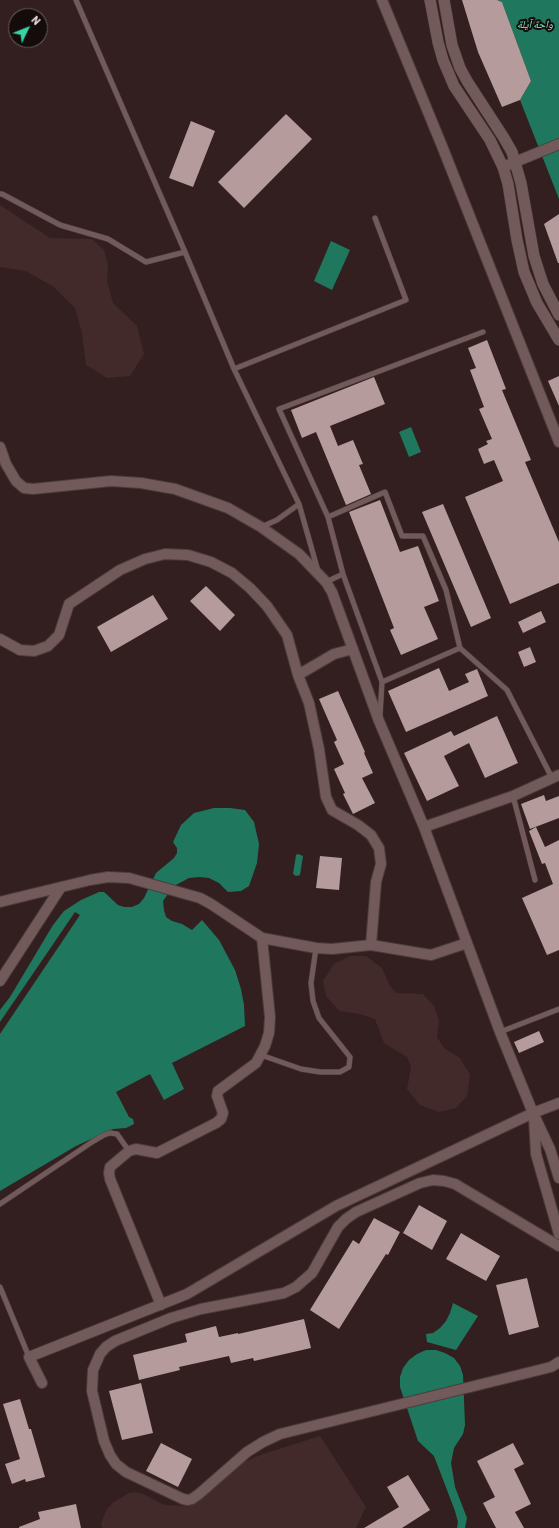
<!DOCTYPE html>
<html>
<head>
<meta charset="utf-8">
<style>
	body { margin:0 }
	#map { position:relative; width:559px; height:1528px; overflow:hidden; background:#331f1f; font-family:Barlow,sans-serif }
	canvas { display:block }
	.north { position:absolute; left:8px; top:8px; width:40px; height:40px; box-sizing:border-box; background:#140b0b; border:1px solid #6b6060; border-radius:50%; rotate:47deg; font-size:11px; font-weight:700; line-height:16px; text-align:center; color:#eddfdf }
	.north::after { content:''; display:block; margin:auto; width:14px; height:18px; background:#36d4a7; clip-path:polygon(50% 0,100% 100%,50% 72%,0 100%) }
</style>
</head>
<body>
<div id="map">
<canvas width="559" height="1528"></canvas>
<div class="north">N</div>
</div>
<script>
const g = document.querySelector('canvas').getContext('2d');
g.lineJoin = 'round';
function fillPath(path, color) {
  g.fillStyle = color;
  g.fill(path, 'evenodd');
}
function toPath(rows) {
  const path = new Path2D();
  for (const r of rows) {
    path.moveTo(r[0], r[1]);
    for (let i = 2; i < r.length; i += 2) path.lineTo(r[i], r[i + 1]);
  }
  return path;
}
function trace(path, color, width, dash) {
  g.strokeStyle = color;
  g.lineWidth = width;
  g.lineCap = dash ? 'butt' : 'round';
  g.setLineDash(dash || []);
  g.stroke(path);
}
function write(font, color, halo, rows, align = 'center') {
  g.font = font + ' Barlow,"Noto Naskh Arabic",sans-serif';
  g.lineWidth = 4;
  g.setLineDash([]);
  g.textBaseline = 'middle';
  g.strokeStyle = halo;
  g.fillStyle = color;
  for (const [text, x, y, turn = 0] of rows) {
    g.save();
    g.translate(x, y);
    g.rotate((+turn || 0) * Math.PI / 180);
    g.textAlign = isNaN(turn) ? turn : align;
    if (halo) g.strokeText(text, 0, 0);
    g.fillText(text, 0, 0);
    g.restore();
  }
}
fillPath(toPath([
	[0,205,50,238,92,239,104,250,108,264,107,281,113,303,137,326,144,354,130,376,107,378,86,365,82,333,75,308,54,287,26,271,0,267],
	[350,956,366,956,382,968,390,986,396,993,423,994,434,1006,439,1020,437,1037,444,1048,460,1058,470,1075,467,1096,456,1108,439,1112,420,1105,407,1089,411,1067,407,1057,384,1043,375,1019,360,1014,339,1011,326,996,323,981,334,964],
	[320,1436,366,1507,356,1528,102,1528,101,1523,107,1509,114,1502,129,1493,135,1492,143,1494,164,1505,188,1506,201,1498,242,1463,263,1454]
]), '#432a2a');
fillPath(toPath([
	[497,0,559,0,559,199,520,100,531,81,502,2],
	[331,241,350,250,332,290,314,281],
	[411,427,421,452,409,457,399,432],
	[214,808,230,808,245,810,254,822,259,844,257,863,249,886,241,891,228,892,219,883,209,878,199,877,189,878,174,886,163,901,164,910,166,917,172,921,182,924,192,930,202,920,219,940,235,970,241,989,244,1005,245,1026,172,1063,184,1089,164,1100,150,1074,116,1092,129,1117,133,1119,134,1124,126,1128,113,1129,76,1146,0,1191,0,1010,10,997,53,925,64,911,81,900,99,892,104,892,118,905,124,907,132,907,139,904,144,898,156,873,174,858,177,853,177,848,173,842,181,825,194,813],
	[298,854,303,856,300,875,296,876,293,874,296,855],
	[453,1303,478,1316,456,1350,427,1342,426,1334,433,1333,440,1328,446,1321,450,1313],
	[426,1350,436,1350,445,1353,454,1358,460,1366,463,1375,465,1425,463,1434,454,1448,451,1463,455,1487,467,1518,465,1528,457,1528,458,1522,455,1511,434,1456,418,1441,400,1387,400,1377,403,1368,409,1360,417,1354]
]), '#1f785e');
fillPath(toPath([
	[75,912,80,915,0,1034,0,1022]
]), '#331f1f');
fillPath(toPath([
	[462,0,497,0,502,2,531,81,520,100,502,107,478,52],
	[286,114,312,139,244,208,218,182],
	[191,121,215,131,193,187,169,178],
	[559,214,559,263,558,263,544,224],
	[487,340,506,389,502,390,531,460,525,462,559,542,559,583,510,604,465,497,503,481,494,460,484,464,478,449,488,444,486,441,492,439,479,409,484,407,470,370,476,368,468,348],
	[559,376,559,406,548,381],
	[374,377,385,404,330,426,338,446,353,440,363,464,359,465,371,494,346,505,316,432,302,438,291,410],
	[380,500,400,552,418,546,439,601,424,607,438,639,401,655,390,630,394,628,349,512],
	[443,504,491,618,471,627,422,512],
	[206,586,235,615,220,631,190,601],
	[153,595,168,619,111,652,97,627],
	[541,611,546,622,523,633,518,622],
	[530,647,536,662,524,667,518,652],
	[439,668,449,691,469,682,465,674,477,669,488,696,406,732,388,691],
	[338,691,365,752,364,753,373,773,362,778,375,803,353,814,343,794,345,793,334,769,344,764,334,742,337,740,319,699],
	[497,716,518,763,485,778,469,743,444,756,459,786,427,801,404,753,451,731,454,736],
	[544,795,546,801,559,796,559,818,530,829,521,804],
	[536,827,545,847,559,840,559,950,547,955,522,898,553,884,545,863,542,864,529,831],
	[320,856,342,858,339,890,316,888],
	[539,1031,544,1042,519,1053,514,1042],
	[419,1205,447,1221,432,1250,403,1233],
	[374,1218,400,1232,388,1255,386,1254,339,1329,310,1310,353,1240,359,1244],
	[461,1233,500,1256,486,1281,446,1259],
	[527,1278,539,1327,509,1335,496,1285],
	[304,1319,311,1348,254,1361,253,1358,231,1363,229,1356,179,1367,180,1370,139,1380,133,1355,187,1342,185,1334,216,1326,219,1337,238,1333,238,1334],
	[141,1383,153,1433,122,1440,109,1391],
	[20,1399,29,1429,31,1429,45,1477,26,1482,25,1479,12,1484,5,1464,20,1459,3,1404],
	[161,1443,192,1459,178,1487,146,1471],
	[513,1443,524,1464,514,1469,531,1504,515,1512,524,1528,496,1528,483,1503,495,1497,477,1461],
	[408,1475,430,1510,402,1528,364,1528,399,1507,387,1487],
	[76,1504,81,1528,19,1528,19,1527,40,1519,38,1512]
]), '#b59b9b');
const service = toPath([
	[76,0,185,252,234,369,299,504,318,571],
	[0,194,2,194,60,225,108,239,146,262,185,252],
	[234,369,406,300,375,218],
	[328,517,385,492,402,536,423,536,446,590,460,648,382,682,380,716],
	[261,527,277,520,299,504],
	[326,582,343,574],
	[460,648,507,690,552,778],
	[382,682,343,574,328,517,279,409,483,332],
	[513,796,535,880],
	[500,1032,559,1009],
	[261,1055,301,1069,320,1072,340,1072,349,1067,350,1057,319,1018,313,1001,311,983,316,948],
	[0,1204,92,1142,104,1135,110,1133,117,1134,129,1151],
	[0,1287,29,1357]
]);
const minor = toPath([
	[382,0,442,146,559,442],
	[503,167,559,144],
	[0,447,6,464,16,481,24,488,33,489,111,481,141,483,175,489,228,508,261,527,299,554,326,582,332,592,379,721,424,827,500,1032,533,1113,550,1149,559,1178],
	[0,639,20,650,34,651,48,646,59,635,69,604,120,570,145,559,165,554,188,555,211,562,232,573,250,588,267,606,287,635,298,675,309,703,319,749,326,797,332,810,358,825,371,835,379,848,381,864,376,882,371,945,332,949,316,948,262,938,270,1017,269,1033,265,1046,256,1063,218,1091,217,1096,223,1113,221,1119,216,1123,157,1153,136,1149,129,1151,110,1167,109,1173,110,1179,161,1305],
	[298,675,334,654,353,649],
	[424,827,513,796,559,775],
	[0,902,90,880,108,877,129,878,200,898,211,904,262,938],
	[371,945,431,955,467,943],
	[0,981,61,887],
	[534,1119,536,1154,559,1234],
	[559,1246,455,1184,444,1181,433,1180,420,1183,356,1212,346,1219,338,1227,312,1273,296,1287,284,1293,201,1309,171,1318,115,1341,106,1347,100,1354,97,1361,93,1370,92,1391,104,1441,110,1455,116,1464,126,1472,183,1499,188,1500,192,1499,199,1494,247,1452,263,1442,280,1434,551,1367,559,1362],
	[42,1383,29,1357,187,1294,336,1206,533,1113,559,1103]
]);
const tertiary = toPath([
	[430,0,438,42,443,60,454,86,490,140,503,167,508,184,517,240,524,272,537,303,559,340],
	[444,0,452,45,460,68,467,81,504,138,512,152,521,183,534,256,543,284,559,315]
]);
trace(service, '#4d3c3c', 6);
trace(minor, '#4d3c3c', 12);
trace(tertiary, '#4d3c3c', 12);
trace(service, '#725a5a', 5);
trace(minor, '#725a5a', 10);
trace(tertiary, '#725a5a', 11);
write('italic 11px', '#81f6cd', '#140b0b', [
	["واحة آيلة",535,24]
]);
</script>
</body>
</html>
